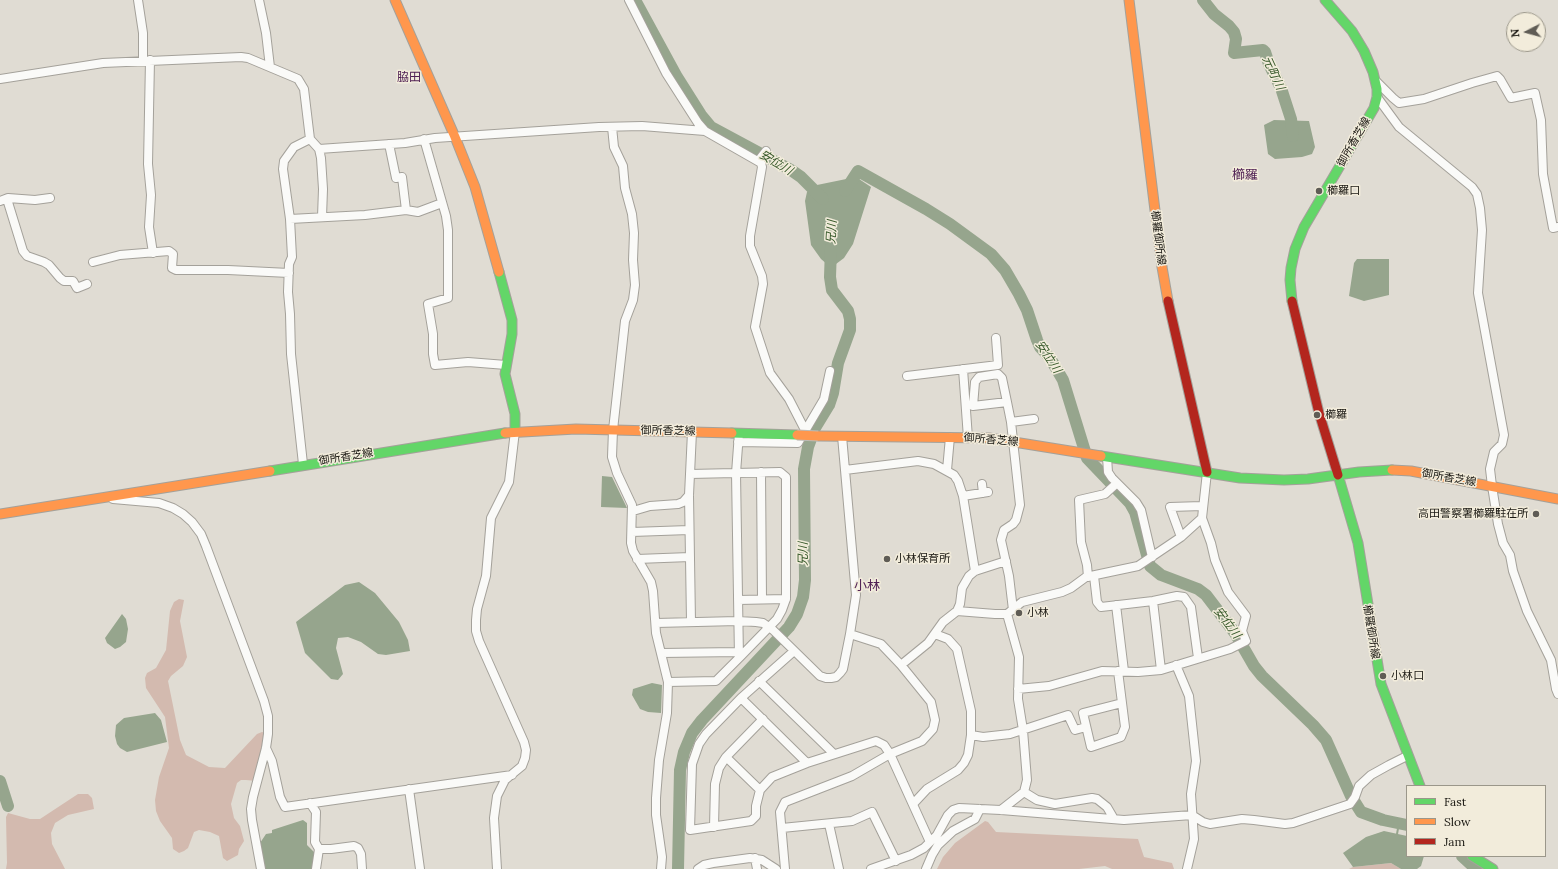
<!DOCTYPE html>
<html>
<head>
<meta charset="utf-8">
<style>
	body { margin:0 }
	#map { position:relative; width:1558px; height:869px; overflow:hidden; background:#e0dcd3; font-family:Lora,serif }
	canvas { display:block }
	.legend { position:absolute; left:1406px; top:785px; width:140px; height:72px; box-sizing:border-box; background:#f2ecdb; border:1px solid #9b978a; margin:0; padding:5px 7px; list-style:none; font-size:12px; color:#191711 }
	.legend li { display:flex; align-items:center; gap:8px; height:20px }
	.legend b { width:20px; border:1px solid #9b978a }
	.north { position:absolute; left:1506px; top:12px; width:40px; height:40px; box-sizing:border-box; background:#f2ecdb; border:1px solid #9b978a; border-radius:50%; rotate:264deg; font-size:11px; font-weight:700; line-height:16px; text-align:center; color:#191711 }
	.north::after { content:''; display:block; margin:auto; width:14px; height:18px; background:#5f5c55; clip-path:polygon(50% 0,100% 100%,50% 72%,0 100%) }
</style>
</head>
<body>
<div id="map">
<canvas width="1558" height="869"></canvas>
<ul class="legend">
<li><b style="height:5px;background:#63d668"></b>Fast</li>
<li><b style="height:5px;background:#ff974d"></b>Slow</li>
<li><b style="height:5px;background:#b3261e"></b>Jam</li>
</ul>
<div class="north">N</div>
</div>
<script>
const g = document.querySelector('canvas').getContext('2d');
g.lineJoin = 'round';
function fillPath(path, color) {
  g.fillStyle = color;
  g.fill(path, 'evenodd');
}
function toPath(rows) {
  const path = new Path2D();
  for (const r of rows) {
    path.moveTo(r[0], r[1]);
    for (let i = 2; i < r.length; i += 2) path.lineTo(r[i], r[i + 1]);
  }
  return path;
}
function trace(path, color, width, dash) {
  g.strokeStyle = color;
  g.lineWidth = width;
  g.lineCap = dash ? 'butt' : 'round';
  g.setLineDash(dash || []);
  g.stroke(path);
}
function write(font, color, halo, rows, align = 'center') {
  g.font = font + ' Lora,"Noto Sans JP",serif';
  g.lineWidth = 3;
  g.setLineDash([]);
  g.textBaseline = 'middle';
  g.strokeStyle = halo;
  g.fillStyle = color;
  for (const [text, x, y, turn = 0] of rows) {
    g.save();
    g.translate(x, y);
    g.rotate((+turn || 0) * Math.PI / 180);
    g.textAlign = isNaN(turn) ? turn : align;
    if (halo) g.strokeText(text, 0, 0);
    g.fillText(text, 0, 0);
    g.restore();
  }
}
fillPath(toPath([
	[179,599,184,600,180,621,187,657,183,666,171,676,168,681,180,740,186,755,209,767,225,768,257,734,262,732,265,733,256,781,246,780,241,780,237,783,231,804,234,818,240,826,244,841,239,849,238,855,227,861,223,858,219,836,210,832,199,830,194,832,188,848,184,851,179,853,173,849,172,838,160,821,156,811,155,800,159,777,169,748,165,717,146,688,145,678,147,673,156,668,166,650,170,611,174,602],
	[78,794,88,794,92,798,94,809,68,815,55,823,51,833,52,844,65,869,6,869,7,863,6,817,8,813,30,819,40,819],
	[985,821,988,822,996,832,1138,839,1144,857,1172,863,1174,869,1112,869,1105,866,1079,869,937,869,943,857,955,843],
	[1391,863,1401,869,1349,869,1353,867]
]), '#d3baaf');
fillPath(toPath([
	[1274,120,1309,121,1315,147,1312,154,1302,157,1275,159,1268,154,1264,125],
	[856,177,871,187,853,244,844,258,836,264,828,265,821,259,811,245,805,201,807,192,817,185],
	[1357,259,1389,259,1389,295,1364,301,1349,296,1354,263],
	[602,476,612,477,627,508,601,507],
	[359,582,375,593,399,622,408,640,410,651,386,655,378,654,361,642,348,637,338,638,336,648,343,674,338,680,331,679,305,653,296,622,345,585],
	[122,614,126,619,128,629,126,642,120,647,115,649,107,643,105,638],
	[652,683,662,685,661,713,648,712,640,709,632,695,633,689],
	[155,713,161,720,167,742,127,752,120,748,117,744,115,736,116,725,124,718],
	[303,820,307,823,307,845,314,852,314,867,311,869,265,869,260,850,260,843,266,834,272,833,272,830],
	[1384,831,1407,836,1407,856,1424,856,1421,866,1417,869,1401,869,1391,863,1353,867,1343,853,1366,837]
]), '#96a58d');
trace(toPath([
	[1397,834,1399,823]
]), '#96a58d', 2);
trace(toPath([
	[635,0,677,77,701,115,711,127,791,170,801,177,823,199],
	[1203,0,1214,14,1229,26,1234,32,1236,39,1234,53,1263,50,1265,52,1269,64,1281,88,1291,119,1293,136],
	[845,191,858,171,926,209,950,224,991,254,1005,270,1019,294,1027,310,1037,340,1040,347,1050,358,1063,380,1087,458,1130,503,1135,512,1150,566,1161,575,1198,589,1206,595,1235,633,1254,666,1262,676,1313,725,1326,740,1351,796,1361,812,1383,820,1407,825],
	[0,781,8,806],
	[1462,856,1476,869],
	[678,869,680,770,684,752,692,733,702,720,789,627,797,614,803,597,805,580,804,469,808,447,815,428,829,405,833,393,838,363,850,330,850,319,848,311,832,290,830,277,831,248]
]), '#96a58d', 12);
const street = toPath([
	[138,0,143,33,143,61],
	[259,0,266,33,270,67],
	[629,0,666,73,698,123,705,131,761,163,762,167,750,236,750,246,762,276,763,284,755,327,770,373,789,399,806,432],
	[150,60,148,164,151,195,149,227,153,253],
	[0,79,103,63,241,57,248,58,298,79,304,89,310,139,319,149,405,143,435,138,599,127,642,126,705,131],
	[1376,81,1393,98,1399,103,1424,99,1472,83,1497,76,1500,79,1511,98,1535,93,1541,120,1543,174,1553,228,1558,227],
	[1377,97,1399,127,1472,187,1477,194,1480,208,1482,230,1478,293,1504,435,1502,444,1494,452,1490,469,1492,486,1498,524,1503,543,1510,555,1513,571,1527,611,1551,660,1556,689,1558,694],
	[612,127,614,147,623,166,625,188,632,214,634,233,633,260,635,285,633,300,625,321,613,430,612,457,617,473,632,505,631,543,633,551,651,582,653,591,656,633,668,682,667,713,659,760,656,798,656,815,662,857,661,869],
	[424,139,446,216,448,230,448,298,428,304,433,334,433,354,435,365,468,362,506,365],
	[389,144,396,178,402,177,406,210],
	[319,149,321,158,323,189,322,217],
	[759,160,766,151],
	[7,199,23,251,27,256,44,262,49,265,60,278,64,281,73,281,77,288,87,284],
	[0,201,8,198,35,200,50,198],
	[290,219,365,215,406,210,418,212,442,203],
	[93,262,120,255,169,251,173,254,172,268,176,270,228,270,289,273],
	[963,369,968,438],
	[907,376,998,365,996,338],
	[1007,402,973,406,975,382,979,377,998,374,1002,378,1007,402,1011,422,1020,505,1016,520,1013,524,1004,530,1001,540,1009,576,1013,610],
	[1011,422,1034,419],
	[738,442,798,443,824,399,830,371],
	[1107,457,1108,472,1112,478,1136,502,1141,510,1152,557],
	[303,464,291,354,290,314,288,292,289,264,292,257,290,219,283,169,284,161,294,147,310,139],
	[845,470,918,461,934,464,954,475,958,481,963,496,975,571],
	[947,470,950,437],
	[761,472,762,599],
	[690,474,780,472,786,477,786,599,738,600],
	[982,484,983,493],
	[963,496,988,492],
	[113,499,159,503,173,508,183,514,192,522,201,534,206,546,264,701,268,716,268,734,266,748,253,797,251,809,252,820,261,869],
	[633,511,650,506,678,504,683,502,689,495],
	[632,532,689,530],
	[1181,537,1170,507,1202,506],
	[637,559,690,557],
	[1094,576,1097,602,1101,607,1153,601,1177,596,1184,597,1191,607,1198,658],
	[1088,577,1087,565,1081,542,1079,500,1105,494,1117,483],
	[1153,601,1161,670],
	[1116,605,1124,671],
	[957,611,995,614,1007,614,1022,602,1062,592,1071,588,1086,577,1138,566,1181,537,1202,518],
	[691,622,689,495,692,432],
	[656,623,738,621,756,622,763,623,773,630,820,676,826,678,831,678,836,677,840,673,843,669,850,634,856,595,842,436],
	[794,651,741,698,706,734,699,744,692,764,690,830,751,821,756,816,756,806,760,790,772,777,807,763,876,741,884,745,890,754,930,842],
	[661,653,739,652],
	[739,658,777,619,782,610,786,599],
	[901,665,928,643,943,622,957,611,960,604,962,588,969,576,975,571,1006,561],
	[1176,665,1189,696,1196,761,1191,794,1194,839,1187,869],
	[1118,671,1125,727,1121,737,1091,747,1083,713,1122,703],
	[759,681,834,754],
	[668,682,716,681,739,658,736,473,739,433],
	[1018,689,1049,686,1102,671,1138,672,1161,670,1230,649,1246,641,1242,631,1246,616,1228,592,1215,560,1211,543,1202,518,1207,472],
	[741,698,807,763],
	[971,735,983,737,1010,734,1068,715,1075,730,1086,727],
	[266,748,272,761,280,797,285,807,512,775],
	[726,757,760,790],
	[409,789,420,869],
	[1024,792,1037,800,1055,804,1092,798,1097,799,1107,807,1114,819],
	[310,803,316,812,315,842,319,849,331,849,354,846,358,848,361,854,362,869],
	[913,804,927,789,958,770,964,763,968,755,971,735,971,711,957,649,948,639,935,634],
	[1001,810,1024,792,1027,780,1023,730,1018,699,1019,657,1007,614],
	[829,824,839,869],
	[714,827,715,784,719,768,726,757,763,719],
	[782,828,852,821,872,812,896,861],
	[755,858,757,869],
	[316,869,319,849],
	[497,869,494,818,497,796,505,780,522,766,525,758,526,750,524,742,479,641,476,631,476,620,477,609,486,576,491,518,509,482,515,431],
	[698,869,704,865,713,863,750,858,762,860,776,869],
	[785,869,780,812,785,802,852,776,890,754,922,741,933,729,935,720,931,702,901,665,881,644,850,634],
	[871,869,911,855,924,848,937,835,948,815,953,810,959,808,1001,810,1124,820,1192,815,1203,822,1210,824,1242,819,1254,820,1285,824,1293,823,1350,804,1355,797,1359,786,1371,775,1389,765,1407,756],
	[926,869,932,855,938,845,953,831,975,819,980,809]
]);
const fast = toPath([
	[499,272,512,320,512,334,505,374,515,414,515,431],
	[1292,301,1290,280,1291,268,1295,249,1304,227,1374,108,1377,97,1377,89,1373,72,1364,51,1352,31,1325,0],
	[732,433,797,435],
	[1101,456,1240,478,1284,480,1308,479,1359,472,1392,470],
	[270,471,505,433],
	[1338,475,1358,543,1381,684,1420,786],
	[1472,856,1493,869]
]);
const slow = toPath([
	[395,0,455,137,475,187,499,272],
	[1129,0,1162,267,1168,301],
	[505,433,576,429,732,433],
	[818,436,989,438,1101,456],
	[1392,470,1411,471,1558,499],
	[0,514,270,471]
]);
const jam = toPath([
	[1168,301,1207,472],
	[1292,301,1319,413,1338,475]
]);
trace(street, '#a4a19a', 10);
trace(fast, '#a4a19a', 11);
trace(slow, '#a4a19a', 11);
trace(jam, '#a4a19a', 11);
trace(street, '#fafaf8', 8);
trace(fast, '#63d668', 9);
trace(slow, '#ff974d', 9);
trace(jam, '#b3261e', 9);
const slowBridge = toPath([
	[797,435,818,436]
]);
trace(slowBridge, '#bdbbb7', 11, []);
trace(slowBridge, '#ff974d', 9);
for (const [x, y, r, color] of [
	[1319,191,4,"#5f5c55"],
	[1317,415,4,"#5f5c55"],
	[1536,514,4,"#5f5c55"],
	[887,559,4,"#5f5c55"],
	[1019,613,4,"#5f5c55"],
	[1383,676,4,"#5f5c55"]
]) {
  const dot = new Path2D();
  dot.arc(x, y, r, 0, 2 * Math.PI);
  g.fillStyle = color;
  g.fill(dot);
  trace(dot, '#f2ecdb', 1.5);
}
write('11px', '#191711', '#f2ecdb', [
	["御所香芝線",1354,142,-60],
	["櫛羅御所線",1158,238,83],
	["御所香芝線",668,431,1],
	["御所香芝線",991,440,5],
	["御所香芝線",346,457,-9],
	["御所香芝線",1449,478,10],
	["櫛羅御所線",1371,632,81]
]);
write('11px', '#191711', '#f2ecdb', [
	["櫛羅口",1327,191],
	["櫛羅",1325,415],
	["高田警察署櫛羅駐在所",1528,514,"right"],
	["小林保育所",895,559],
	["小林",1027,613],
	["小林口",1391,676]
], 'left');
write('italic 12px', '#365829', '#f2ecdb', [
	["元町川",1273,73,65],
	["安位川",776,163,31],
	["兄川",832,232,-87],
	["安位川",1048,357,57],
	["兄川",804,554,-90],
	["安位川",1227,623,53]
]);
write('12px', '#502154', '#f2ecdb', [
	["脇田",409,78]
]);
write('13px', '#502154', '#f2ecdb', [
	["櫛羅",1245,175],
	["小林",867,586]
]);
</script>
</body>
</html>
